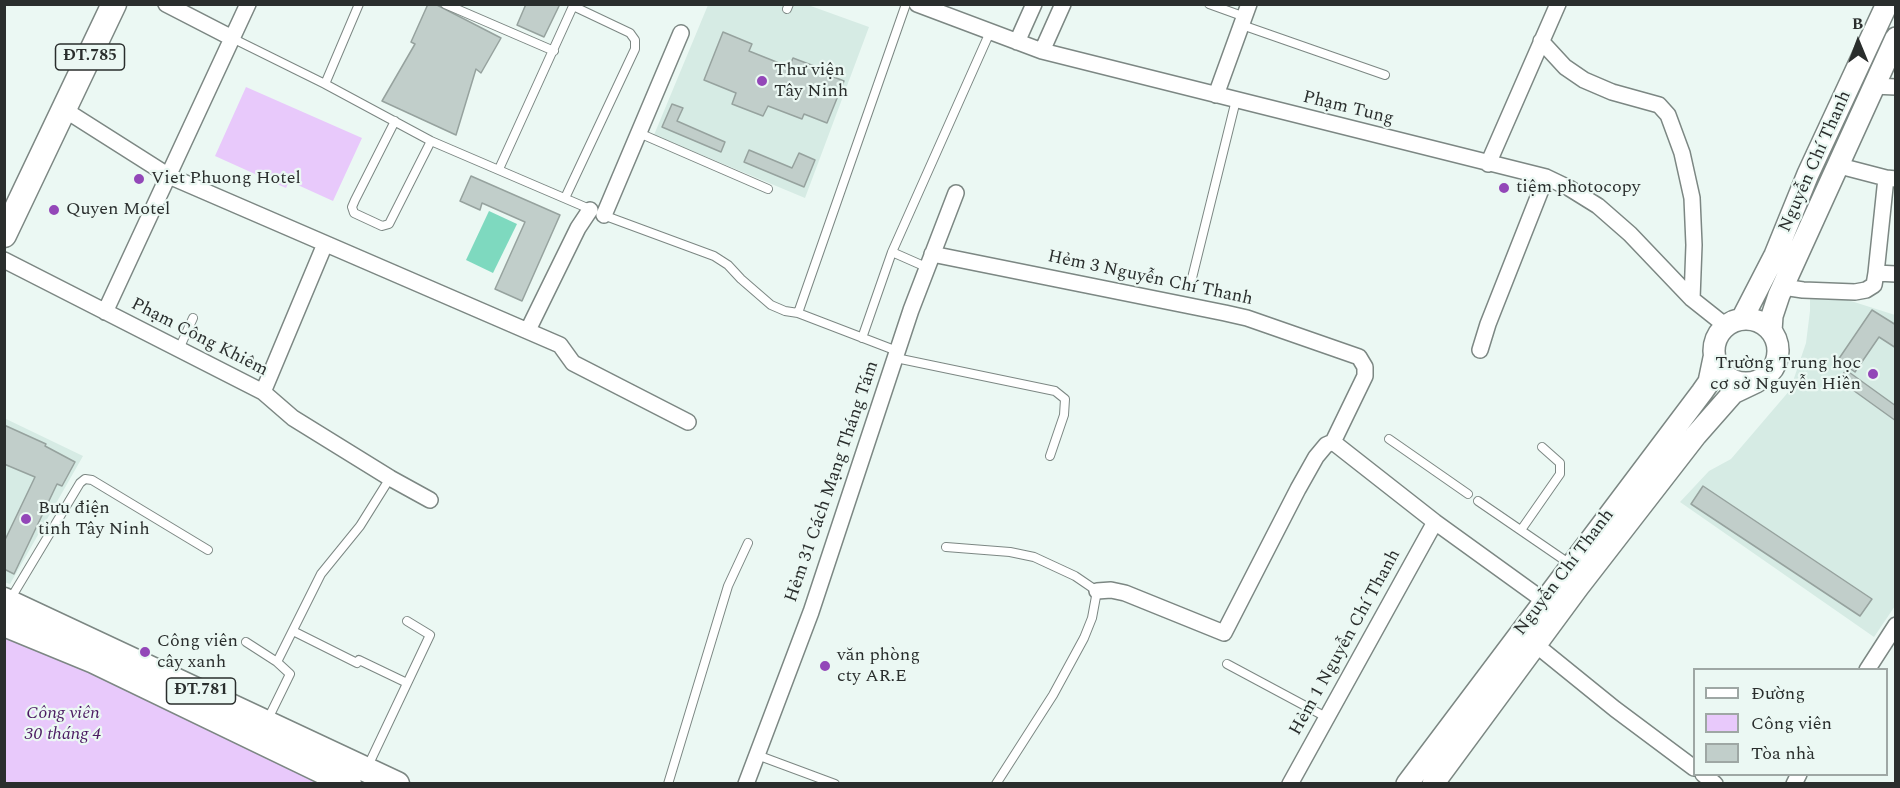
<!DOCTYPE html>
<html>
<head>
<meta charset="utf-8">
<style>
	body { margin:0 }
	#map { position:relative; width:1900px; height:788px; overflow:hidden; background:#ebf8f3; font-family:Spectral,serif }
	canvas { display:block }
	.frame { position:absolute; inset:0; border:6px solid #2a2e2d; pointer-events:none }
	.legend { position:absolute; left:1693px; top:668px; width:195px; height:108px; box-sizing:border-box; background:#ebf8f3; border:2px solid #9ea7a4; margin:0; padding:8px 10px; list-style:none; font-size:18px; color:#2a2e2d }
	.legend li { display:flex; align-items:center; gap:12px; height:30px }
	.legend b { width:30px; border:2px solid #9ea7a4 }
	.north { position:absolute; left:1828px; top:12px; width:60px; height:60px; -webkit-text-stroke:4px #ebf8f3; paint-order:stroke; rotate:359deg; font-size:16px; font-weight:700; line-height:24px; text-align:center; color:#2a2e2d }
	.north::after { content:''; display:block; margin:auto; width:21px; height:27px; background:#2a2e2d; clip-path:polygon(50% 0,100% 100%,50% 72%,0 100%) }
</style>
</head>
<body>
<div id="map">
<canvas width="1900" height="788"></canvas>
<div class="frame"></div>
<ul class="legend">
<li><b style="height:8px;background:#fff"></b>Đường</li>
<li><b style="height:16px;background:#e8c9fb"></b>Công viên</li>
<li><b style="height:16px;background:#c1ceca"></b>Tòa nhà</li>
</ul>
<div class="north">B</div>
</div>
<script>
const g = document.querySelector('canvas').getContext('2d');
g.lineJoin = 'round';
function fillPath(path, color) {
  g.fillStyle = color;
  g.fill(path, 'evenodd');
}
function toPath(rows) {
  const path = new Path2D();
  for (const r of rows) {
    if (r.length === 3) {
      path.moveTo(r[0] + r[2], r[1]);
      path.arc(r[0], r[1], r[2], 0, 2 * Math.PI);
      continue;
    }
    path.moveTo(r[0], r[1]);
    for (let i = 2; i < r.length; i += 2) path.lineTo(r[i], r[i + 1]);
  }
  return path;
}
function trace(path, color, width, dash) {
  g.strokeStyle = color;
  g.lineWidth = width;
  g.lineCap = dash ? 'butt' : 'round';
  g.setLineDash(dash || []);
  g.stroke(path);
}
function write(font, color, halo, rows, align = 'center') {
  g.font = font + ' Spectral,serif';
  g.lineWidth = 4.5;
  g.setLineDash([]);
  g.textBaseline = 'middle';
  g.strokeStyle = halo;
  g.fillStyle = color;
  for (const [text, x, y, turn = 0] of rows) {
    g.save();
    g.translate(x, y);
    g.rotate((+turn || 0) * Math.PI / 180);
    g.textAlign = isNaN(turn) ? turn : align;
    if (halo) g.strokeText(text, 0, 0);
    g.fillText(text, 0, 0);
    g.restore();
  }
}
fillPath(toPath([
	[708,5,808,5,869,27,805,198,654,135],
	[1810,288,1895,315,1895,606,1874,637,1680,502,1709,471,1731,459,1790,390,1806,343,1810,311],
	[4,418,83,456,10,584,4,582]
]), '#d6ebe4');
fillPath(toPath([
	[246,87,362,138,333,201,289,181,286,188,215,156],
	[5,634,336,784,5,784]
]), '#e8c9fb');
fillPath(toPath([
	[489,211,517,224,493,273,466,260]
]), '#7ed9bf');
const building = toPath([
	[428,4,435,4,501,38,481,73,476,69,456,135,382,101,415,44,411,42,428,4],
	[526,4,560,4,544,37,517,25,526,4],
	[723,32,752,44,749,51,789,67,793,58,822,69,821,72,844,81,827,123,804,114,802,119,768,106,763,116,732,104,736,93,704,80,723,32],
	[672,104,683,108,677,121,725,142,721,152,662,127,672,104],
	[749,150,792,168,799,153,815,160,804,187,744,162,749,150],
	[471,176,560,215,522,301,495,289,525,222,482,203,480,210,460,201,471,176],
	[1872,310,1896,325,1896,348,1879,337,1855,372,1838,360,1872,310],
	[1846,370,1896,406,1896,421,1839,380,1846,370],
	[4,425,46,444,45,446,75,462,62,486,57,484,14,574,4,569,4,542,35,477,4,464,4,425],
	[1703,486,1872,599,1860,616,1691,504,1703,486]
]);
fillPath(building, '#c1ceca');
trace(building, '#96a29e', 1.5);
const lane = toPath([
	[445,4,554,51],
	[1209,4,1245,17],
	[787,9,789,4],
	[1242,25,1385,75],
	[232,38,325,84,431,141,592,210],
	[325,84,359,4],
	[395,121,355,200,352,207,354,213,382,226,389,224,431,141],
	[639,133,768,189],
	[499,169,574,4],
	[565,198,635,49,635,40,630,33,573,6],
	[603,215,714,256,728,265,741,279,771,305,785,311,798,313,897,351],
	[892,252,990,32],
	[1192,278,1236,100],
	[798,313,906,4],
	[862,338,892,252,926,267],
	[179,349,193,318],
	[896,358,1055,391,1065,399,1064,415,1050,456],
	[1389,439,1468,494],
	[1478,501,1570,564],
	[1521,530,1560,474,1560,463,1542,447],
	[946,547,1010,552,1034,557,1075,576,1097,591,1092,618,1084,638,1053,695,996,784],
	[11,598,80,483,85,479,92,480,208,550],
	[293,631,357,663,359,660,407,683],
	[246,642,277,662],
	[1227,664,1326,717],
	[267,721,290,674,277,662,321,574,360,526,390,478],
	[757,755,835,784],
	[367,768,430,635,407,621],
	[668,784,728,586,748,543]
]);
const street = toPath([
	[166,4,232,38],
	[917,4,1042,51,1546,177,1569,188,1598,206,1630,234,1692,299,1726,326],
	[1541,41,1565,67,1584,80,1612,92,1659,105,1668,115,1682,153,1692,198,1694,245,1692,299],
	[1017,42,1034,4],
	[1042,51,1063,4],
	[1873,86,1896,87],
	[1216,95,1249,4],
	[65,110,169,176,560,345,573,363,688,422],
	[1488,164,1558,4],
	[1836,165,1886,178],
	[1896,179,1886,178,1876,273,1896,274],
	[604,215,681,33],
	[932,254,1225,313,1247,318,1359,357,1365,367,1365,376,1333,442],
	[4,260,263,392,293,418,390,478,430,500],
	[1783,287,1803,290,1855,292,1866,290,1874,285,1876,273],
	[105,312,248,4],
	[528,330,578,228,590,210],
	[1480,350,1488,324,1546,177],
	[263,392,325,244],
	[1333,442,1435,522,1543,600],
	[1097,591,1111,590,1125,593,1224,633,1298,489,1316,457,1326,445,1333,442],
	[1536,645,1615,709,1694,768],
	[1867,670,1896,625],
	[1703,774,1715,784],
	[746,784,811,612,911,310,956,193],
	[1290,784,1435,522],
	[1794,784,1799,774]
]);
const secondary = toPath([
	[1742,319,1775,255,1808,174,1887,4],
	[1746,351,32],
	[1771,331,1772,316,1779,295,1896,38],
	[1407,784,1702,392,1709,382,1714,358],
	[1433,784,1579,586,1696,435,1733,393,1756,382]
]);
const primary = toPath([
	[4,235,114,4],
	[4,600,397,784],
	[4,624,94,661,349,784]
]);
trace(lane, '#7c8783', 10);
trace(street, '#7c8783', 18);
trace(secondary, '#7c8783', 24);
trace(primary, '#7c8783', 27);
trace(lane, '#fff', 8);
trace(street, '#fff', 15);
trace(secondary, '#fff', 21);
trace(primary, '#fff', 24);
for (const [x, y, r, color] of [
	[762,81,6,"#9347b8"],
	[139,179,6,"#9347b8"],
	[1504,188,6,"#9347b8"],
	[54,210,6,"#9347b8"],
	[1873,374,6,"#9347b8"],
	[26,519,6,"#9347b8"],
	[145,652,6,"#9347b8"],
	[825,666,6,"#9347b8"]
]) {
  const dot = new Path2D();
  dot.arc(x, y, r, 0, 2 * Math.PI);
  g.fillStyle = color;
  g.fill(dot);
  trace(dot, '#ebf8f3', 2);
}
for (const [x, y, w] of [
	[90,57,69],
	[201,691,69]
]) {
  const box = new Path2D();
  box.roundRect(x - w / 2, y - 13, w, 26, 4.5);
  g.fillStyle = '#ebf8f3';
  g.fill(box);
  trace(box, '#2a2e2d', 1.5);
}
write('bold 16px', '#2a2e2d', null, [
	["ĐT.785",90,57],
	["ĐT.781",201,691]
]);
write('18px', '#2a2e2d', '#ebf8f3', [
	["Thư viện",774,71],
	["Tây Ninh",774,92],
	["Viet Phuong Hotel",151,179],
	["tiệm photocopy",1516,188],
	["Quyen Motel",66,210],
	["Trường Trung học",1861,364,"right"],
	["cơ sở Nguyễn Hiền",1861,385,"right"],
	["Bưu điện",38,509],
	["tỉnh Tây Ninh",38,530],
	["Công viên",157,642],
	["cây xanh",157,663],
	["văn phòng",837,656],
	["cty AR.E",837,677]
], 'left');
write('18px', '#2a2e2d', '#ebf8f3', [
	["Phạm Tung",1348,109,14],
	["Nguyễn Chí Thanh",1816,162,-66],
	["Hẻm 3 Nguyễn Chí Thanh",1150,279,12],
	["Phạm Công Khiêm",199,338,27],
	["Hẻm 31 Cách Mạng Tháng Tám",833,482,-71],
	["Nguyễn Chí Thanh",1565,573,-53],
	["Hẻm 1 Nguyễn Chí Thanh",1346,643,-61]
]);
write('italic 18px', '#4b1a62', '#ebf8f3', [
	["Công viên",63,714],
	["30 tháng 4",63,735]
]);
</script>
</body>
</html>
